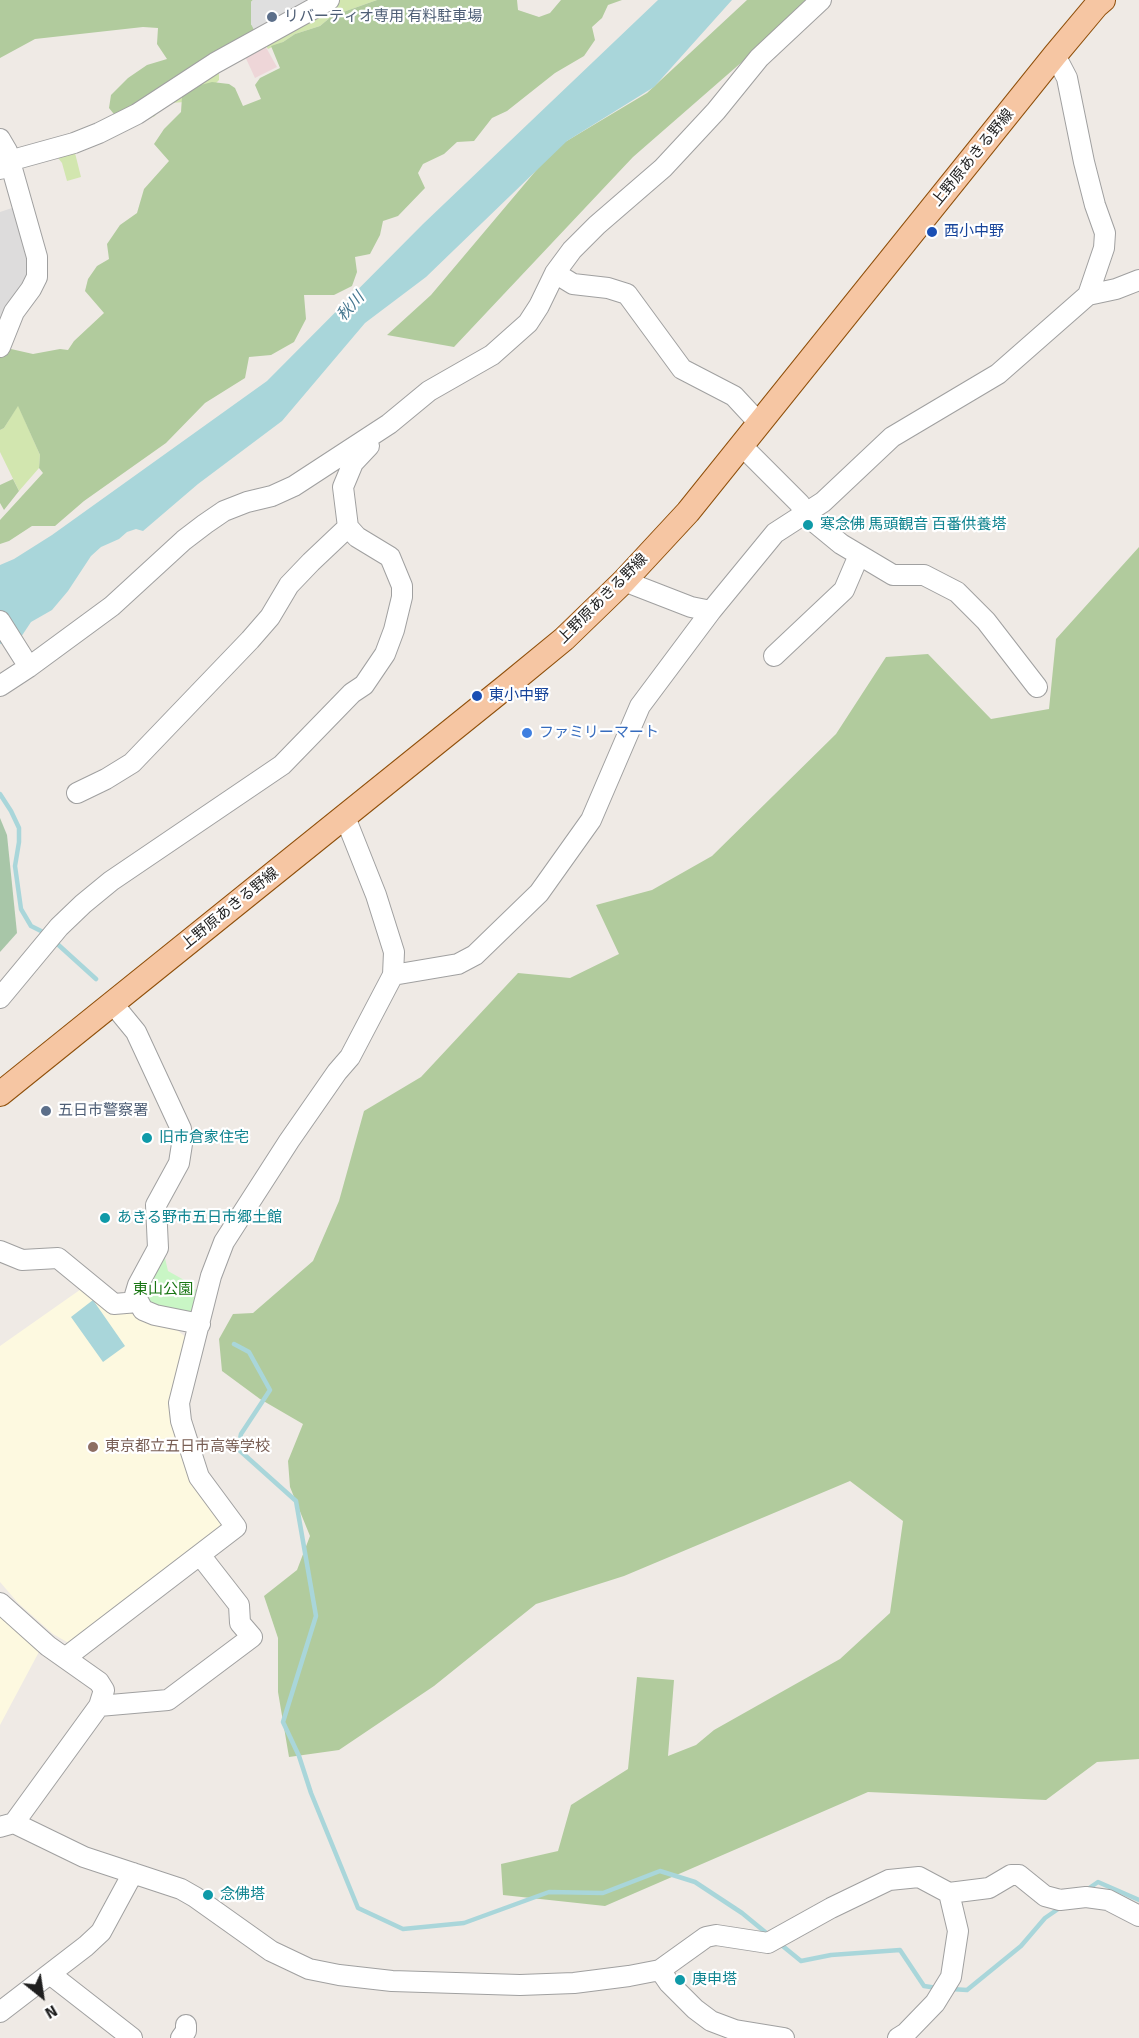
<!DOCTYPE html>
<html>
<head>
<meta charset="utf-8">
<style>
	body { margin:0 }
	#map { position:relative; width:1139px; height:2038px; overflow:hidden; background:#efeae5; font-family:Signika,sans-serif }
	canvas { display:block }
	.north { position:absolute; left:12px; top:1966px; width:60px; height:60px; -webkit-text-stroke:4px #fff; paint-order:stroke; rotate:150deg; font-size:16px; font-weight:700; line-height:24px; text-align:center; color:#1f1f1f }
	.north::after { content:''; display:block; margin:auto; width:21px; height:27px; background:#1f1f1f; clip-path:polygon(50% 0,100% 100%,50% 72%,0 100%) }
</style>
</head>
<body>
<div id="map">
<canvas width="1139" height="2038"></canvas>
<div class="north">N</div>
</div>
<script>
const g = document.querySelector('canvas').getContext('2d');
g.lineJoin = 'round';
function fillPath(path, color) {
  g.fillStyle = color;
  g.fill(path, 'evenodd');
}
function toPath(rows) {
  const path = new Path2D();
  for (const r of rows) {
    path.moveTo(r[0], r[1]);
    for (let i = 2; i < r.length; i += 2) path.lineTo(r[i], r[i + 1]);
  }
  return path;
}
function trace(path, color, width, dash) {
  g.strokeStyle = color;
  g.lineWidth = width;
  g.lineCap = dash ? 'butt' : 'round';
  g.setLineDash(dash || []);
  g.stroke(path);
}
function write(font, color, halo, rows, align = 'center') {
  g.font = font + ' Signika,"Noto Sans JP",sans-serif';
  g.lineWidth = 4.5;
  g.setLineDash([]);
  g.textBaseline = 'middle';
  g.strokeStyle = halo;
  g.fillStyle = color;
  for (const [text, x, y, turn = 0] of rows) {
    g.save();
    g.translate(x, y);
    g.rotate((+turn || 0) * Math.PI / 180);
    g.textAlign = isNaN(turn) ? turn : align;
    if (halo) g.strokeText(text, 0, 0);
    g.fillText(text, 0, 0);
    g.restore();
  }
}
fillPath(toPath([
	[18,206,33,268,0,336,0,212]
]), '#dddcdc');
fillPath(toPath([
	[263,42,277,67,255,78,243,52]
]), '#eed6d8');
fillPath(toPath([
	[84,1287,102,1303,121,1314,130,1312,140,1321,177,1330,188,1339,175,1414,229,1527,74,1646,53,1634,18,1603,0,1582,0,1346],
	[0,1613,41,1648,0,1725]
]), '#fdf9e0');
fillPath(toPath([
	[340,0,377,0,332,16,320,26,295,34,283,42,268,49,263,42],
	[219,69,219,80,212,87,185,102,170,103,160,108,155,116,75,153,81,177,67,181,62,163,55,154],
	[18,405,40,455,39,468,19,491,0,452,0,430,4,428]
]), '#d2e6af');
fillPath(toPath([
	[0,0,253,0,251,2,251,24,257,31,118,119,109,108,111,95,128,78,147,65,167,59,157,44,158,28,143,27,35,39,0,58],
	[377,0,517,0,518,10,539,17,550,13,561,0,622,0,608,5,602,18,592,27,595,40,584,56,555,73,507,111,492,118,474,141,457,142,444,154,423,164,418,173,425,188,398,216,383,221,380,235,370,254,355,257,357,272,352,286,334,295,304,295,306,319,294,342,271,355,249,357,245,378,205,403,166,443,84,501,55,526,32,526,9,541,0,544,0,520,43,473,39,468,40,455,18,406,4,428,0,430,0,354,11,349,33,354,60,349,68,350,74,341,104,313,85,291,88,279,97,266,109,259,107,244,120,225,137,213,144,189,169,161,154,144,164,129,181,112,182,97,197,86,212,82,229,84,235,88,243,106,261,99,255,85,260,78,280,68,271,46,283,42,295,34,320,26,332,16],
	[747,0,813,0,633,157,454,347,387,335,431,295,555,148,647,93],
	[13,479,19,491,4,510,0,503,0,485],
	[1139,547,1139,1759,1097,1762,1046,1800,868,1792,605,1906,503,1895,501,1864,558,1851,571,1805,628,1769,637,1677,674,1680,668,1756,696,1745,714,1730,840,1659,890,1613,903,1521,850,1481,624,1576,536,1604,434,1686,339,1750,289,1757,278,1692,278,1638,264,1596,297,1570,310,1536,290,1487,288,1461,303,1424,260,1399,222,1371,219,1339,233,1314,253,1313,313,1261,339,1201,364,1111,421,1077,518,973,570,978,619,954,596,905,652,890,712,856,836,734,886,657,928,654,991,719,1049,709,1056,639]
]), '#b1cb9d');
fillPath(toPath([
	[0,818,7,835,17,933,0,952]
]), '#a8c6a8');
fillPath(toPath([
	[156,1251,165,1258,168,1271,184,1280,192,1289,203,1290,196,1311,188,1315,153,1308,140,1291]
]), '#c9f6c5');
fillPath(toPath([
	[253,0,321,0,257,31,254,30,251,24,251,2]
]), '#dfdfdf');
fillPath(toPath([
	[658,0,732,0,654,87,567,141,426,277,365,323,282,421,198,484,143,531,136,529,127,532,119,539,101,547,91,556,68,591,52,610,31,622,21,637,0,644,0,565,14,559,52,535,267,381,423,224],
	[93,1300,125,1346,103,1362,71,1317]
]), '#a9d6da');
trace(toPath([
	[0,794,11,811,19,828,19,842,15,866,21,909,31,926,47,934],
	[53,940,96,979],
	[234,1344,249,1352,270,1390,241,1434,238,1449,296,1501,316,1616,283,1722,299,1756,311,1793,358,1908,403,1929,464,1923,549,1892,603,1893,660,1871,695,1882,742,1913,770,1936],
	[1085,1891,1098,1882,1139,1900],
	[779,1943,801,1961,831,1955,900,1950,924,1986,937,1988],
	[951,1989,967,1990,1021,1946,1045,1918,1061,1907]
]), '#a9d6da', 4.5);
const minor = toPath([
	[0,139,7,151,37,257,37,277,31,289,14,312,0,347],
	[0,169,9,161,74,143,99,133,137,114,215,63,329,0],
	[555,273,573,284,608,288,627,294,682,369,734,396,760,424],
	[1088,295,1116,289,1139,280],
	[742,446,799,503,813,521,841,544,893,575,924,575,957,592,986,621,1037,687],
	[624,581,691,607,711,611],
	[0,621,29,667],
	[774,656,844,590,859,555],
	[0,686,29,667,112,606,184,540,205,524,224,511,247,502,272,496,294,486,389,424,429,391,492,355,528,323,539,306,555,273,572,250,597,225,663,168,716,111,759,58,821,0],
	[77,793,106,779,132,763,250,640,270,617,289,585,311,562,348,527],
	[393,975,458,964,475,955,539,893,591,820,640,706,711,611,775,533,823,502,892,437,998,374,1088,295,1104,248,1105,233,1095,205,1084,162,1067,78,1055,55],
	[0,998,59,927,83,904,111,881,282,765,352,693,364,685,385,654,394,630,402,597,402,586,390,557,357,537,348,527,343,487,353,463,369,446],
	[113,1004,136,1032,181,1129,182,1144,179,1163,156,1205,158,1248,138,1285,135,1295,143,1310,155,1315,200,1324],
	[0,1251,22,1260,58,1258,114,1304,138,1302],
	[0,1603,48,1646,99,1682,104,1690,99,1706,14,1823],
	[65,1658,236,1527,199,1477,181,1421,179,1403,211,1276,224,1242,289,1141,337,1072,350,1057,393,975,394,952,376,895,345,817],
	[99,1706,168,1700,252,1637,240,1623,239,1605,200,1555],
	[0,1827,14,1823,84,1857,181,1889,195,1897,271,1951,309,1969,339,1975,392,1981,520,1985,574,1983,629,1976,660,1970,669,1983,695,2009,711,2021,735,2030,784,2038],
	[660,1970,706,1937,716,1935,768,1943,831,1908,889,1880,919,1877,949,1893,989,1888,1011,1875,1019,1875,1045,1896,1060,1900,1086,1897,1108,1900,1139,1916],
	[50,1974,132,2038],
	[0,2012,86,1946,101,1932,133,1873],
	[181,2038,186,2031,186,2025],
	[898,2038,906,2033,935,2003,951,1977,958,1931,949,1893]
]);
const major = toPath([
	[0,1094,508,685,564,639,624,581,688,512,1055,55,1096,6,1103,0]
]);
trace(minor, '#a0a0a0', 22);
trace(major, '#8f4f0a', 26);
trace(minor, '#fff', 20);
trace(major, '#f6c6a3', 24);
for (const [x, y, r, color] of [
	[272,17,6,"#5c6f8a"],
	[932,232,6,"#1a4fb4"],
	[808,525,6,"#0f9aa8"],
	[477,696,6,"#1a4fb4"],
	[527,733,6,"#3f7fe0"],
	[46,1111,6,"#5c6f8a"],
	[147,1138,6,"#0f9aa8"],
	[105,1218,6,"#0f9aa8"],
	[93,1447,6,"#8d6e63"],
	[208,1895,6,"#0f9aa8"],
	[680,1980,6,"#0f9aa8"]
]) {
  const dot = new Path2D();
  dot.arc(x, y, r, 0, 2 * Math.PI);
  g.fillStyle = color;
  g.fill(dot);
  trace(dot, '#fff', 2);
}
write('15px', '#4e5e75', '#fff', [
	["リバーティオ専用 有料駐車場",284,17],
	["五日市警察署",58,1111]
], 'left');
write('15px', '#1f1f1f', '#fff', [
	["上野原あきる野線",973,158,-51],
	["上野原あきる野線",603,599,-45],
	["上野原あきる野線",230,909,-39]
]);
write('15px', '#164399', '#fff', [
	["西小中野",944,232],
	["東小中野",489,696]
], 'left');
write('15px', '#0d838f', '#fff', [
	["寒念佛 馬頭観音 百番供養塔",820,525],
	["旧市倉家住宅",159,1138],
	["あきる野市五日市郷土館",117,1218],
	["念佛塔",220,1895],
	["庚申塔",692,1980]
], 'left');
write('15px', '#366cbe', '#fff', [
	["ファミリーマート",539,733]
], 'left');
write('15px', '#197613', '#fff', [
	["東山公園",163,1290]
]);
write('15px', '#785e54', '#fff', [
	["東京都立五日市高等学校",105,1447]
], 'left');
write('italic 16px', '#477891', '#fff', [
	["秋川",351,307,-48]
]);
</script>
</body>
</html>
